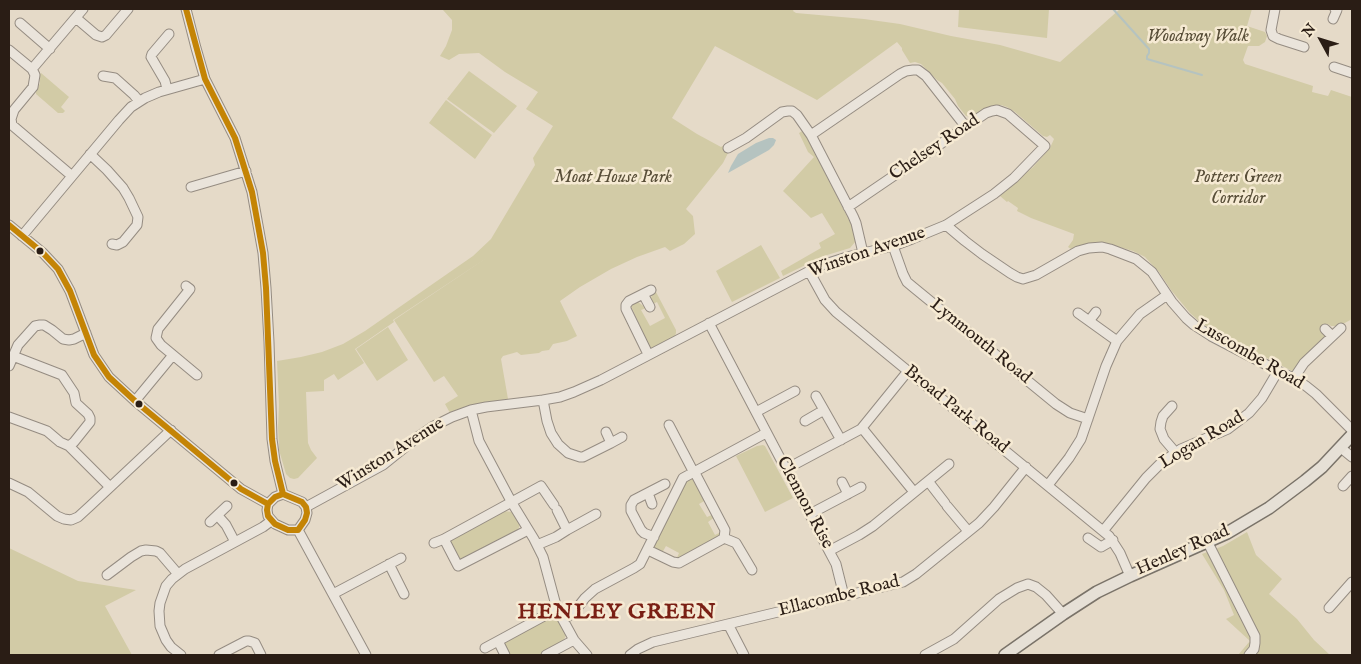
<!DOCTYPE html>
<html>
<head>
<meta charset="utf-8">
<style>
	body { margin:0 }
	#map { position:relative; width:1361px; height:664px; overflow:hidden; background:#e5dac8; font-family:"IM FELL English",serif }
	canvas { display:block }
	.frame { position:absolute; inset:0; border:10px solid #2a1d15; pointer-events:none }
	.north { position:absolute; left:1296px; top:15px; width:50px; height:50px; -webkit-text-stroke:4px #f6ead3; paint-order:stroke; rotate:309deg; font-size:14px; font-weight:700; line-height:20px; text-align:center; color:#2a1d15 }
	.north::after { content:''; display:block; margin:auto; width:18px; height:22px; background:#2a1d15; clip-path:polygon(50% 0,100% 100%,50% 72%,0 100%) }
</style>
</head>
<body>
<div id="map">
<canvas width="1361" height="664"></canvas>
<div class="frame"></div>
<div class="north">N</div>
</div>
<script>
const g = document.querySelector('canvas').getContext('2d');
g.lineJoin = 'round';
function fillPath(path, color) {
  g.fillStyle = color;
  g.fill(path, 'evenodd');
}
function toPath(rows) {
  const path = new Path2D();
  for (const r of rows) {
    path.moveTo(r[0], r[1]);
    for (let i = 2; i < r.length; i += 2) path.lineTo(r[i], r[i + 1]);
  }
  return path;
}
function trace(path, color, width, dash) {
  g.strokeStyle = color;
  g.lineWidth = width;
  g.lineCap = dash ? 'butt' : 'round';
  g.setLineDash(dash || []);
  g.stroke(path);
}
function write(font, color, halo, rows, align = 'center') {
  g.font = font + ' "IM FELL English",serif';
  g.lineWidth = 5;
  g.setLineDash([]);
  g.textBaseline = 'middle';
  g.strokeStyle = halo;
  g.fillStyle = color;
  for (const [text, x, y, turn = 0] of rows) {
    g.save();
    g.translate(x, y);
    g.rotate((+turn || 0) * Math.PI / 180);
    g.textAlign = isNaN(turn) ? turn : align;
    if (halo) g.strokeText(text, 0, 0);
    g.fillText(text, 0, 0);
    g.restore();
  }
}
fillPath(toPath([
	[435,9,794,9,793,11,796,13,864,19,900,24,951,36,1000,45,1060,62,1120,9,1252,9,1247,26,1265,32,1267,36,1265,42,1259,46,1248,46,1243,60,1245,64,1313,86,1312,92,1328,96,1331,90,1352,97,1352,319,1343,324,1340,324,1335,326,1331,326,1328,324,1324,328,1327,335,1326,339,1295,371,1292,371,1212,330,1200,322,1190,313,1171,290,1159,272,1145,257,1133,251,1102,242,1085,244,1071,249,1068,247,1073,240,1074,234,1031,218,1017,211,1018,208,1008,201,1007,202,1000,196,1033,167,1050,148,1054,139,1050,135,1047,137,1043,136,1015,112,1007,107,1001,105,987,108,972,117,966,116,958,106,955,99,942,83,937,80,921,64,915,62,910,63,902,50,902,48,897,42,817,100,715,46,672,118,697,134,721,147,725,145,728,153,723,163,686,209,693,216,695,234,684,244,670,251,665,247,637,257,611,269,580,287,560,301,577,336,567,341,553,344,549,350,542,351,539,353,521,355,517,352,503,356,501,359,508,399,466,407,450,413,445,404,458,396,444,376,434,382,394,320,488,257,393,320,394,322,355,349,364,363,338,380,334,374,324,380,324,391,306,392,308,443,311,450,317,458,298,478,294,479,290,478,286,474,279,450,278,428,279,405,277,361,301,357,322,352,343,344,365,331,473,256,491,239,535,165,533,158,553,126,526,109,538,92,505,72,479,53,459,54,449,60,440,56,446,46,452,30,452,20,443,10],
	[959,9,1049,9,1047,38,958,27],
	[469,71,517,106,494,133,447,99],
	[41,73,69,97,61,107,65,111,63,113,58,113,36,94,36,92,40,83,39,75],
	[446,100,492,135,475,159,429,123],
	[804,130,807,133,819,161,852,226,856,241,850,248,824,256,783,276,781,271,821,248,819,243,835,234,822,213,811,218,783,191,814,157,808,152,799,133],
	[761,245,780,278,732,302,716,271],
	[656,292,676,330,676,333,675,336,652,348,650,348,631,306,633,303,638,302,646,308,641,310,650,326,665,318,657,302,653,304,651,298,652,295],
	[388,327,408,360,377,381,356,349],
	[763,445,765,446,793,498,765,512,736,456,757,446],
	[693,477,706,500,699,504,707,517,714,514,715,517,708,522,715,535,723,531,722,537,676,560,679,553,666,546,662,553,655,549,654,544,685,481],
	[504,511,512,512,518,520,520,525,517,532,463,561,459,560,449,542,452,538],
	[1247,532,1256,555,1282,579,1269,594,1297,619,1314,640,1330,655,1238,655,1250,641,1226,619,1234,615,1224,590,1202,554,1223,546],
	[9,548,78,581,136,590,105,606,132,655,9,655],
	[551,617,557,619,566,635,563,642,539,655,508,655,503,645,507,639]
]), '#d2cba6');
fillPath(toPath([
	[769,138,773,138,776,140,774,145,769,150,728,173,731,166,738,154,756,143]
]), '#b5c3c0');
trace(toPath([
	[1113,9,1149,49,1149,53,1147,56,1147,59,1202,75]
]), '#b5c3c0', 2);
const minor = toPath([
	[186,9,196,48,205,79,235,138,252,192,263,253,266,288,269,342,272,439,275,461,283,494],
	[1275,9,1271,30,1273,36,1279,39,1304,47],
	[76,18,96,35,102,37,106,35,128,9],
	[1333,19,1337,10,1335,9],
	[20,23,50,49],
	[9,50,32,69,35,75,33,87,14,110,11,119,12,125,72,176],
	[1334,67,1352,73],
	[32,69,83,9],
	[103,76,115,78,134,95,139,101],
	[167,89,165,81,151,57,152,54,169,34],
	[811,135,900,74,906,71,913,70,918,70,926,76,966,127],
	[728,148,746,138,782,112,788,111,792,111,797,115,811,135,853,216,856,223,863,253],
	[90,154,107,170,123,188,129,198,138,217,137,225,123,242,117,245,112,244],
	[191,187,246,171],
	[9,225,43,253,58,269,70,291,94,355,109,377,135,401,241,489,268,504],
	[946,225,965,241,982,254,1010,273,1017,277,1023,279,1036,275,1078,251,1089,248,1102,247,1110,249,1136,259,1152,272,1172,302,1186,318,1194,325,1211,336,1282,373,1294,378,1306,386,1316,394,1352,430],
	[22,236,119,120,131,107,145,98,159,92,205,79],
	[893,246,903,274,907,282,913,287,1056,404,1070,413,1088,419],
	[809,271,825,300,836,312,1109,536,1120,553,1130,576],
	[186,286,190,289,158,329,156,338,161,345,197,375],
	[643,294,650,307],
	[1078,313,1117,341],
	[1089,321,1096,312],
	[709,323,829,551,836,564,844,596],
	[1325,329,1332,336],
	[648,354,626,309,626,305,629,301,651,290],
	[13,356,62,375,74,393,76,403,88,414,90,418,90,422,74,442,69,446],
	[9,366,18,345,35,326,40,325,44,325,52,330,63,339,69,340,74,339,86,333],
	[1294,378,1304,363,1341,328],
	[816,396,841,440],
	[543,400,547,421,551,433,558,444,568,453,580,457,583,457,611,443,606,432],
	[135,401,173,355],
	[1172,406,1163,416,1161,422,1160,429,1164,439,1176,453],
	[471,410,479,441,512,503,534,539,543,557,557,609,574,640,587,655],
	[756,412,795,391],
	[9,417,47,431,60,442,69,446,110,487],
	[805,421,824,410],
	[669,425,693,471],
	[862,428,914,492],
	[611,443,622,437],
	[1341,448,1352,457],
	[786,469,861,429,908,371],
	[928,481,945,503],
	[842,482,848,494],
	[9,483,28,492,57,516,64,519,71,520,78,517,90,506,171,430],
	[1048,485,1069,458,1081,439,1106,366,1117,341,1140,314,1167,295],
	[1343,486,1352,476],
	[648,493,652,504],
	[283,494,302,502,306,507,307,513,305,520,298,530,288,530,275,524,268,516,267,510,268,504,275,497,283,494],
	[947,506,968,531],
	[306,507,383,465,419,436,432,427,452,417,471,410,486,407,543,400,560,397,574,392,601,380,819,266,847,257,893,246,912,239,946,225,994,194,1014,178,1045,146,1008,114,997,110,992,111,986,113,848,207],
	[810,514,861,487],
	[218,516,226,525,235,542],
	[210,522,227,506],
	[298,530,366,655],
	[528,530,458,566,444,539,541,486,554,505],
	[567,530,596,514],
	[1103,531,1146,478,1160,464,1181,449,1228,429,1249,413,1262,398,1278,371],
	[654,537,644,533,641,530,631,511,631,505,634,500,665,484],
	[724,538,736,543,752,570],
	[1088,538,1101,547,1113,540],
	[1207,541,1255,636,1255,643,1254,649,1249,655],
	[434,543,444,539],
	[537,545,556,537,567,530,557,510],
	[648,550,673,562,679,563,721,540,724,538,725,530,694,471],
	[829,551,859,535,873,526,949,464],
	[389,564,404,594],
	[107,575,131,557,141,551,146,550,156,551,160,553,178,574],
	[333,594,401,558],
	[1329,608,1352,582],
	[563,620,574,612,585,598,595,589,634,568,640,564,683,478,766,433],
	[728,624,744,655],
	[485,648,498,641],
	[181,655,171,647,166,640,160,626,159,611,160,603,166,586,172,579,185,569,263,527,271,521],
	[219,655,246,641,249,641,255,643,261,655],
	[505,655,498,641,557,609],
	[546,655,574,640],
	[630,655,638,649,653,642,903,582,916,574,979,523,994,507,1026,467],
	[925,655,954,639,999,599,1017,588,1028,584,1036,587,1046,595,1063,614]
]);
const major = toPath([
	[1005,655,1063,614,1097,592,1130,576,1227,533,1269,508,1305,481,1322,467,1352,435]
]);
trace(minor, '#958c82', 11);
trace(major, '#7a7369', 14);
trace(minor, '#eae4db', 9);
trace(major, '#e6e0d6', 11);
trace(toPath([
	[186,9,205,79,235,138,252,192,263,253,266,288,272,439,275,461,283,494],
	[9,225,43,253,58,269,70,291,94,355,109,377,135,401,241,489,268,504],
	[283,494,302,502,306,507,307,513,305,520,298,530,288,530,275,524,268,516,267,510,268,504,275,497,283,494]
]), '#c48405', 6);
for (const [x, y, r, color] of [
	[40,251,4.5,"#2a1d15"],
	[139,404,4.5,"#2a1d15"],
	[234,483,4.5,"#2a1d15"]
]) {
  const dot = new Path2D();
  dot.arc(x, y, r, 0, 2 * Math.PI);
  g.fillStyle = color;
  g.fill(dot);
  trace(dot, '#f6ead3', 2);
}
write('italic 18px', '#584e38', '#f6ead3', [
	["Woodway Walk",1198,37],
	["Moat House Park",613,178],
	["Potters Green",1238,178],
	["Corridor",1238,199]
]);
write('18px', '#2a1d15', '#f6ead3', [
	["Chelsey Road",935,148,-34],
	["Winston Avenue",867,253,-19],
	["Lynmouth Road",980,342,39],
	["Luscombe Road",1249,355,30],
	["Broad Park Road",956,410,39],
	["Logan Road",1202,441,-31],
	["Winston Avenue",391,455,-32],
	["Clennon Rise",804,503,62],
	["Henley Road",1183,551,-24],
	["Ellacombe Road",839,597,-14]
]);
g.letterSpacing = '1px';
write('bold 22px', '#7a1f14', '#f6ead3', [
	["HENLEY GREEN",617,613]
]);
g.letterSpacing = '0px';
</script>
</body>
</html>
